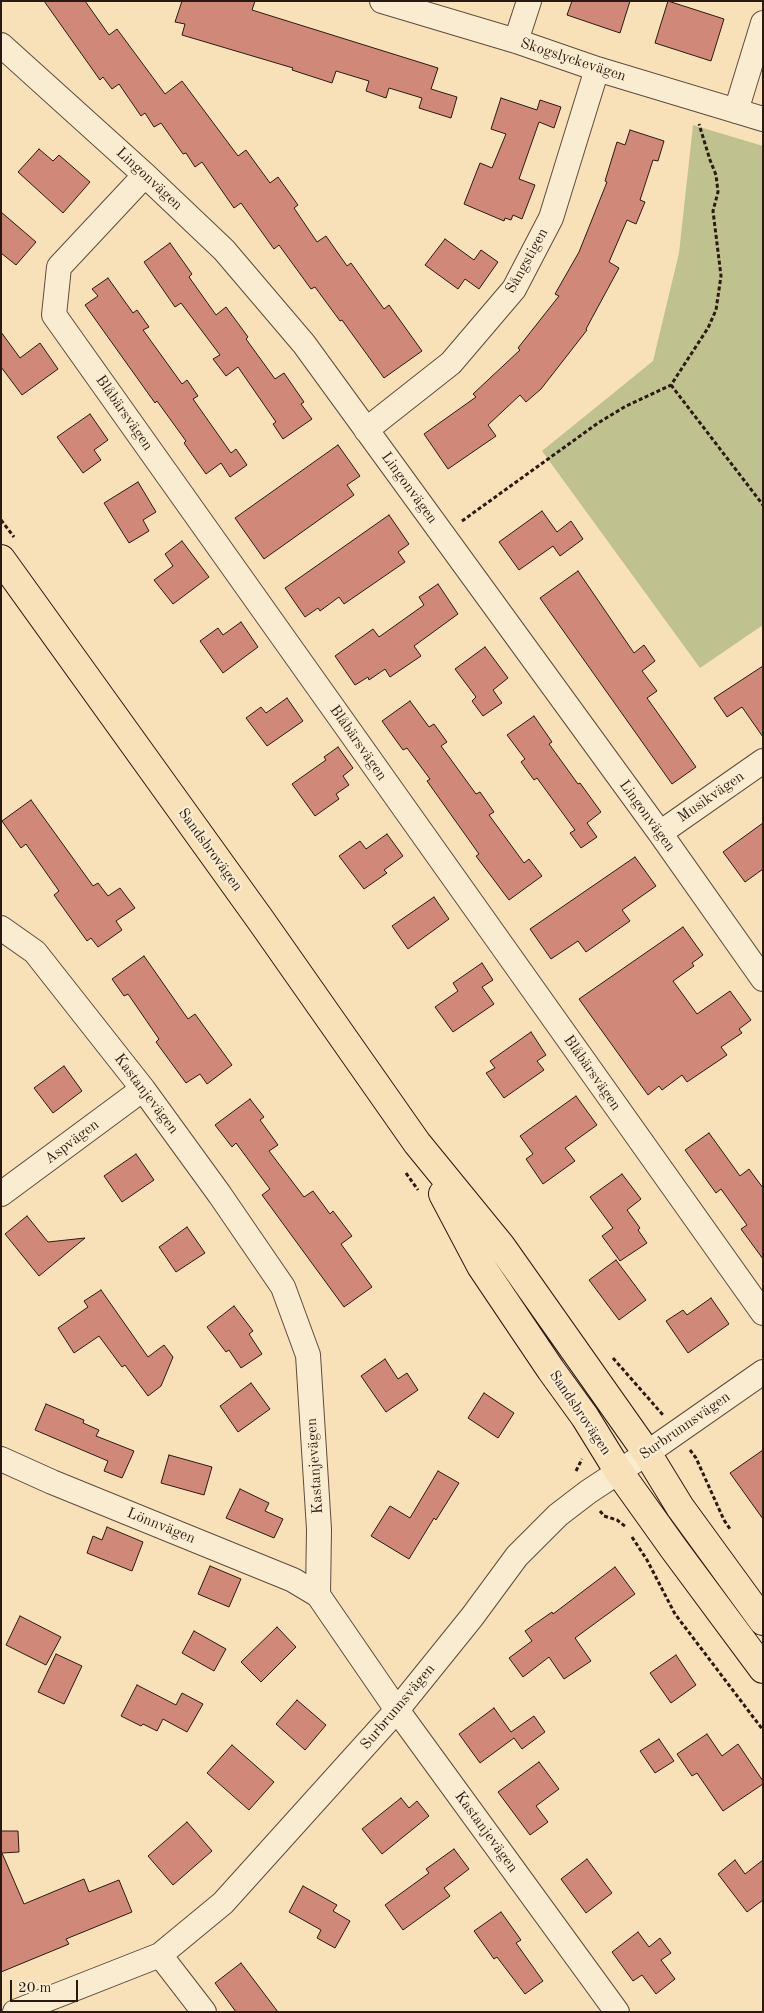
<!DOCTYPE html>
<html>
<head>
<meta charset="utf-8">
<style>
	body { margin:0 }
	#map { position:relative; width:764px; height:2013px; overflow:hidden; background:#f8e1b8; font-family:"Old Standard TT",serif }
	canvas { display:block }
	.frame { position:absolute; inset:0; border:2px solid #2b1a12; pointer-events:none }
	.scale { position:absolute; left:10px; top:1980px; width:68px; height:22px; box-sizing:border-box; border:2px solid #2b1a12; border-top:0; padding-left:6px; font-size:15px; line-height:18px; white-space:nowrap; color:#2b1a12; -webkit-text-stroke:4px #faecd1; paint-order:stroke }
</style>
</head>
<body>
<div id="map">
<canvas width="764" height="2013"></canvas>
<div class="frame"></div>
<div class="scale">20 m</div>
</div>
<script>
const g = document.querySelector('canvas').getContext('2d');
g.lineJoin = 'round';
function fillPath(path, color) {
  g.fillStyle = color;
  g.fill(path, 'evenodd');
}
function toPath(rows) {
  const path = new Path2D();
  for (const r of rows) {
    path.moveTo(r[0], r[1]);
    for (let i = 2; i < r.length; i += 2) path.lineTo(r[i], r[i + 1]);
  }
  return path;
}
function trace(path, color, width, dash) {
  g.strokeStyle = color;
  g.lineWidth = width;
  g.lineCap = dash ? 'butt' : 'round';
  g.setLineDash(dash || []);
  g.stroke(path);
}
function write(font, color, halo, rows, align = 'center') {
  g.font = font + ' "Old Standard TT",serif';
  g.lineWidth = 4.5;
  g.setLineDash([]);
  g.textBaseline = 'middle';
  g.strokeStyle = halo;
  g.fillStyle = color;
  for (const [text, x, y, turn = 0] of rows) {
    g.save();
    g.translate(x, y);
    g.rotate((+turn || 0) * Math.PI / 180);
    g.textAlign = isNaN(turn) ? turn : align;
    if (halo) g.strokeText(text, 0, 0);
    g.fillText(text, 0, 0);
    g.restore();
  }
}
fillPath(toPath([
	[693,125,763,146,763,625,700,668,542,451,653,361,679,253]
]), '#bfc28e');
const building = toPath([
	[44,1,85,1,109,35,117,29,165,94,182,81,238,156,246,150,270,183,278,177,298,205,294,208,317,242,326,236,347,266,351,263,384,309,389,305,422,351,384,378,342,320,340,321,315,287,311,289,279,245,274,249,241,203,234,208,202,162,195,167,186,153,183,154,161,123,154,127,145,113,141,116,119,84,112,89,103,77,100,80,44,1],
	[182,1,255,1,252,10,438,68,431,89,457,97,451,118,419,108,422,98,389,88,386,98,366,91,369,81,336,71,332,83,292,70,293,68,182,35,185,24,175,22,182,1],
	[572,1,630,1,620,33,567,15,572,1],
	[668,1,724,19,711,61,655,43,668,1],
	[501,98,537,110,540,100,561,107,554,128,539,122,519,179,535,185,522,219,513,215,511,220,505,218,504,221,464,204,480,163,492,168,506,134,491,129,501,98],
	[630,130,664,141,658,161,653,160,640,200,645,202,636,224,627,220,609,262,619,268,586,329,587,330,541,389,526,402,520,395,488,425,496,436,448,469,424,434,476,397,473,394,520,350,518,348,559,296,555,294,579,252,607,182,605,181,617,142,625,145,630,130],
	[39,149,53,161,59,155,90,182,63,213,18,172,39,149],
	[1,212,36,242,16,265,1,253,1,212],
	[445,239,474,260,481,250,498,262,479,289,465,279,458,289,425,265,445,239],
	[170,243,192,274,189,277,216,315,226,307,248,337,246,339,275,379,284,373,304,402,301,404,312,419,283,439,273,424,276,422,238,367,226,376,213,359,220,355,181,303,175,307,144,262,170,243],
	[108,278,133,313,137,310,149,327,143,330,182,384,187,380,198,396,193,399,231,453,236,449,247,465,230,477,221,463,206,474,184,443,186,441,157,401,155,403,85,305,98,296,92,289,108,278],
	[1,332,20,358,40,343,58,369,22,395,1,367,1,332],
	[90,414,108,440,94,450,101,460,83,473,57,437,90,414],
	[338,445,360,476,347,485,354,495,264,559,235,518,338,445],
	[138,482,156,512,143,520,149,531,129,543,104,503,138,482],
	[542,511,557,532,571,521,583,539,560,556,553,546,519,570,499,542,542,511],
	[389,515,409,544,398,552,405,562,344,604,339,597,320,611,318,608,305,617,285,588,389,515],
	[182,541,209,577,173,604,154,580,173,566,165,554,182,541],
	[578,571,634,653,644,645,655,661,642,671,657,691,647,698,696,767,672,784,540,598,578,571],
	[438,584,458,614,414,646,421,656,390,677,385,669,369,680,368,677,355,685,335,656,373,629,379,637,424,605,419,597,438,584],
	[241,622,258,647,223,673,200,641,218,628,223,635,241,622],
	[485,647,508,678,493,690,502,703,483,716,472,701,476,697,455,669,485,647],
	[763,666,763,737,742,707,727,717,714,698,763,666],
	[287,698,303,721,267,746,246,718,261,707,266,713,287,698],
	[410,701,429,727,434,724,447,742,441,746,476,794,480,792,494,812,489,815,524,863,529,859,542,876,509,900,476,856,479,854,427,781,430,779,407,748,403,750,382,721,410,701],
	[534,716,552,742,549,744,578,784,580,783,601,812,587,823,597,837,581,848,570,833,575,830,537,778,534,780,521,762,525,759,507,735,534,716],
	[338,747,353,768,343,776,349,785,336,794,339,799,315,816,292,784,326,760,324,757,338,747],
	[31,800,93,886,98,883,108,896,120,888,135,908,116,921,122,930,98,947,91,938,87,941,54,895,59,891,26,844,21,848,2,821,31,800],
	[763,823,763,869,745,882,723,852,763,823],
	[387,834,403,856,384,870,387,873,364,889,339,856,360,841,366,849,387,834],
	[635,857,656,886,622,910,630,921,586,952,578,941,551,959,530,929,635,857],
	[434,897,449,919,408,949,392,926,434,897],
	[683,927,703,955,692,963,694,966,673,981,697,1014,730,991,751,1020,739,1029,742,1033,721,1047,727,1055,687,1082,682,1075,662,1090,659,1086,648,1095,579,999,683,927],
	[144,956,188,1019,195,1014,232,1065,207,1084,200,1074,186,1083,156,1042,159,1039,128,994,124,996,112,979,144,956],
	[482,963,493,980,482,987,494,1004,453,1032,435,1007,458,991,453,983,482,963],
	[531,1032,546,1055,537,1061,544,1070,504,1098,486,1073,495,1068,490,1061,531,1032],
	[64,1066,82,1091,53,1113,34,1088,64,1066],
	[576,1096,597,1125,565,1148,575,1161,543,1184,526,1159,533,1154,520,1136,576,1096],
	[250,1099,264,1117,260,1120,278,1145,269,1151,304,1197,313,1191,330,1214,333,1211,352,1236,341,1244,372,1287,344,1307,262,1195,270,1189,236,1143,232,1147,215,1125,250,1099],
	[709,1133,740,1176,749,1169,763,1188,763,1259,741,1229,747,1225,721,1189,716,1193,685,1150,709,1133],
	[136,1154,154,1180,122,1202,104,1176,136,1154],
	[622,1174,641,1199,627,1210,640,1228,638,1230,647,1243,620,1261,602,1236,613,1228,590,1197,622,1174],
	[27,1216,48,1242,85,1238,39,1276,5,1234,27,1216],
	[187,1227,205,1253,176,1272,159,1247,187,1227],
	[616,1260,646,1300,619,1320,589,1280,616,1260],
	[101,1290,148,1357,164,1345,173,1357,161,1386,148,1396,125,1365,122,1367,99,1336,74,1353,58,1328,88,1307,84,1301,101,1290],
	[711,1298,729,1324,688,1353,666,1321,683,1310,687,1315,711,1298],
	[234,1306,253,1331,249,1334,262,1354,241,1368,229,1350,226,1352,207,1327,234,1306],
	[385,1359,398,1379,407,1373,418,1390,386,1412,361,1376,385,1359],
	[251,1383,270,1409,238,1432,220,1406,251,1383],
	[484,1393,514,1413,498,1438,468,1418,484,1393],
	[46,1404,84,1420,83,1423,99,1430,96,1436,134,1451,122,1478,104,1471,108,1461,35,1430,46,1404],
	[763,1450,763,1519,730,1473,763,1450],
	[169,1455,212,1467,204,1495,161,1483,169,1455],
	[438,1471,459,1483,436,1520,434,1518,409,1559,371,1536,390,1506,410,1518,438,1471],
	[240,1489,269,1503,265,1511,283,1519,274,1538,226,1518,240,1489],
	[107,1527,143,1542,132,1571,87,1553,93,1536,102,1540,107,1527],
	[210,1566,241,1579,229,1607,198,1594,210,1566],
	[615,1567,635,1594,575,1638,591,1661,564,1679,549,1657,523,1677,509,1658,532,1641,525,1631,552,1612,553,1614,615,1567],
	[20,1616,61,1637,46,1665,6,1645,20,1616],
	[277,1627,296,1647,261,1682,241,1662,277,1627],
	[194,1631,226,1649,214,1671,182,1653,194,1631],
	[56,1654,82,1666,64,1704,38,1692,56,1654],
	[676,1655,696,1685,671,1703,650,1673,676,1655],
	[137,1685,176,1705,182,1693,203,1704,187,1732,163,1719,157,1731,143,1724,141,1726,121,1716,137,1685],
	[297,1700,326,1725,305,1750,276,1724,297,1700],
	[494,1708,511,1732,534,1716,545,1732,522,1749,514,1738,480,1763,459,1734,494,1708],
	[707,1734,722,1756,738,1744,763,1781,763,1784,723,1811,697,1773,692,1776,677,1754,707,1734],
	[659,1739,674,1761,655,1773,640,1751,659,1739],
	[232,1745,274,1782,249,1810,207,1773,232,1745],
	[539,1762,559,1789,536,1806,548,1822,530,1835,498,1792,539,1762],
	[401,1798,409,1808,417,1801,429,1816,382,1854,362,1829,401,1798],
	[187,1822,212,1851,173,1885,148,1856,187,1822],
	[1,1831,18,1831,19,1852,2,1853,24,1904,84,1879,89,1892,119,1880,132,1912,66,1939,69,1944,1,1972,1,1831],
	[454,1849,469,1869,444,1888,450,1896,403,1930,385,1905,429,1873,426,1869,454,1849],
	[587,1859,612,1893,586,1913,561,1879,587,1859],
	[735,1860,745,1874,763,1860,763,1900,747,1912,718,1874,735,1860],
	[303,1886,337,1905,333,1911,350,1921,335,1948,317,1938,321,1930,289,1912,303,1886],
	[501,1912,521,1940,516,1943,543,1981,525,1994,497,1957,494,1959,474,1931,501,1912],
	[638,1932,649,1947,660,1938,671,1953,661,1960,675,1979,656,1994,642,1975,633,1981,612,1952,638,1932],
	[241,1963,278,2012,236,2012,215,1983,241,1963]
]);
fillPath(building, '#d08979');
trace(building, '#2b1a12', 1);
const minor = toPath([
	[382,1,516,41,597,69,763,119],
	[516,41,529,1],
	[1,45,145,175,224,250,304,344,660,833,763,979],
	[736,111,763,23],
	[145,175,59,267,54,315,763,1313],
	[366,430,451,363,514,289,551,218,597,69],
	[660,833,763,761],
	[1,928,35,952,143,1089,220,1195,283,1287,308,1355,319,1529,318,1595,397,1710,617,2012],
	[1,1194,143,1089],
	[1,1459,52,1482,293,1580,318,1595],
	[160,1955,204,2012],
	[15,2012,160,1955,223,1903,397,1710,472,1617,517,1556,558,1515,588,1492,647,1453,763,1372]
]);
const major = toPath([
	[1,559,262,922,417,1143,501,1246,647,1453,680,1507,763,1621],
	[443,1194,481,1266,551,1370,585,1417,619,1472,674,1549,763,1669]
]);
trace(minor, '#5e4c3c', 26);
trace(major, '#2b1a12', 30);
trace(toPath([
	[671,385,763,505],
	[1,520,14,537],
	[462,521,598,423,626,406,671,385,708,328,716,310,721,276,713,211,718,192,716,175,710,160,699,124],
	[406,1173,418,1190],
	[613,1358,663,1415],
	[690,1450,696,1458,724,1520,730,1529],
	[576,1471,582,1459],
	[600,1511,604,1516,617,1520,626,1527],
	[632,1537,647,1560,675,1614,763,1730]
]), '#2b1a12', 3, [4, 2.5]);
trace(minor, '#faecd1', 24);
trace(major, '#f8e1b8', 28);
write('15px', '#2b1a12', '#faecd1', [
	["Skogslyckevägen",573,60,18],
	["Lingonvägen",149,179,43],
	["Sångstigen",527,261,-61],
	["Blåbärsvägen",124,413,55],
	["Lingonvägen",409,488,54],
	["Blåbärsvägen",358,743,55],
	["Musikvägen",711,797,-35],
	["Lingonvägen",647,816,54],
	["Sandsbrovägen",210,850,54],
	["Blåbärsvägen",592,1073,55],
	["Kastanjevägen",146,1094,53],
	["Aspvägen",72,1142,-37],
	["Sandsbrovägen",580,1413,56],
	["Surbrunnsvägen",685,1426,-35],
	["Kastanjevägen",315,1466,-94],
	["Lönnvägen",161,1526,22],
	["Surbrunnsvägen",398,1707,-50],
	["Kastanjevägen",486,1832,54]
]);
</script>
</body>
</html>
